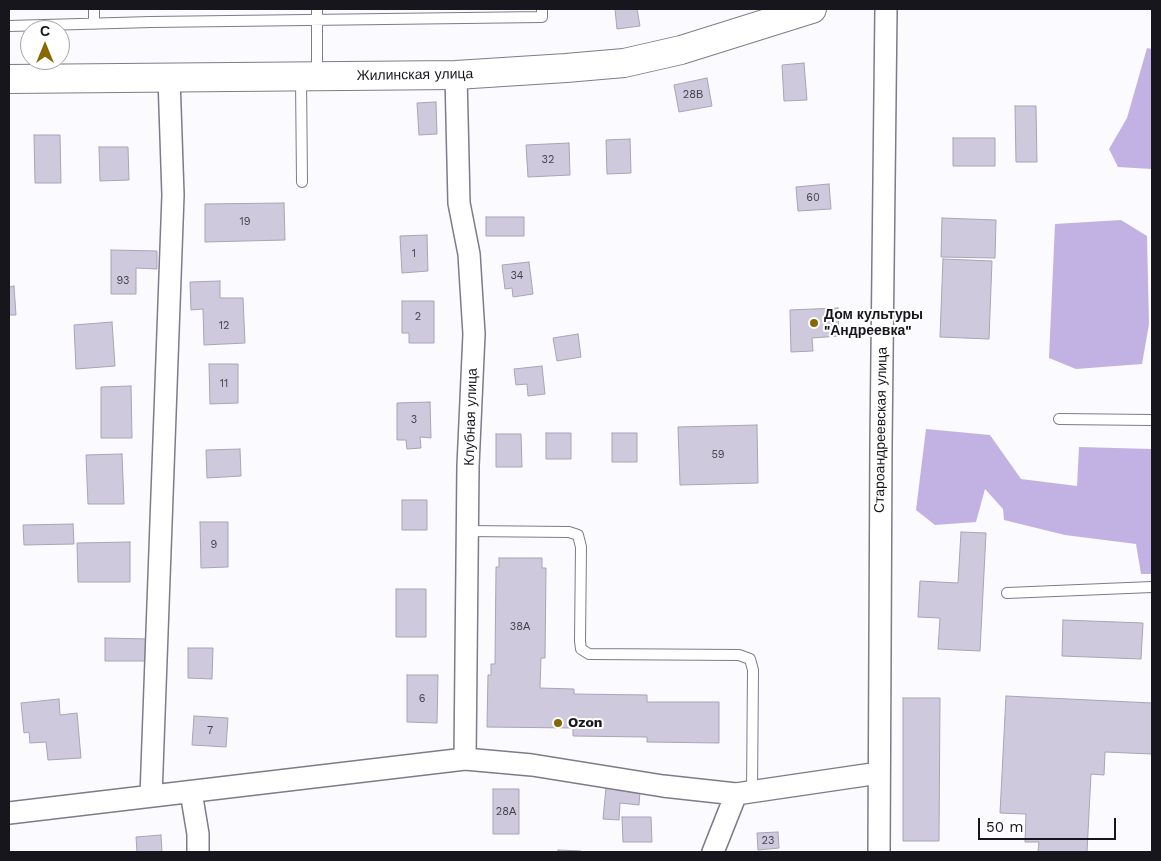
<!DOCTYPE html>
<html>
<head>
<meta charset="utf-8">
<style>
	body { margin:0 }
	#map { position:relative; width:1161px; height:861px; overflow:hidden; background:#fbfafe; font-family:"Work Sans",sans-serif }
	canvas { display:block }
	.frame { position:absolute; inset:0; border:10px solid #18161d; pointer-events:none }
	.north { position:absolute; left:20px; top:20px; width:50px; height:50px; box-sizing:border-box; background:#fff; border:1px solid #a3a2a5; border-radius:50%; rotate:0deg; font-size:14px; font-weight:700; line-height:20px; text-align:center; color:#18161d }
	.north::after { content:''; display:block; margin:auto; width:18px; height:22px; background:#866904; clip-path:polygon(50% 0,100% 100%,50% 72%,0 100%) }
	.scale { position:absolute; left:978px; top:818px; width:138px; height:22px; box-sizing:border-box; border:2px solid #18161d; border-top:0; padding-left:6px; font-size:15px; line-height:18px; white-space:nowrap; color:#18161d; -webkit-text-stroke:4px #fff; paint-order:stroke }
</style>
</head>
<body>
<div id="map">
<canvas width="1161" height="861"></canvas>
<div class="frame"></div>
<div class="north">С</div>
<div class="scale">50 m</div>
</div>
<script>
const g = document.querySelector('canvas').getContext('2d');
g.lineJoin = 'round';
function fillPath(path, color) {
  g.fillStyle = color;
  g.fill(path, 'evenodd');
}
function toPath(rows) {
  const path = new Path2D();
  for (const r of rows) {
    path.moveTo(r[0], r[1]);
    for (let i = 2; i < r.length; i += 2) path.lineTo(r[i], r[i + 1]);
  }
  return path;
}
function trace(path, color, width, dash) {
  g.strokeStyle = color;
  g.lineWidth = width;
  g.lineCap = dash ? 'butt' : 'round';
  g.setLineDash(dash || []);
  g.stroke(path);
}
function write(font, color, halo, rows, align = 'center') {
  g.font = font + ' "Work Sans",sans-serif';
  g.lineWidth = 4;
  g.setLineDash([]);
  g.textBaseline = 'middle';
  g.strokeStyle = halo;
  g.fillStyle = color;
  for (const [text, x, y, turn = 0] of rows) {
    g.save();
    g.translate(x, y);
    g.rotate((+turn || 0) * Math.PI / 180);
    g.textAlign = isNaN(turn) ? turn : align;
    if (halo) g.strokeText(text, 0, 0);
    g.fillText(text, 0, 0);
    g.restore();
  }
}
fillPath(toPath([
	[1147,48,1152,49,1152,169,1118,167,1109,149,1127,118],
	[1121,220,1147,236,1149,324,1142,364,1076,369,1049,358,1055,224],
	[926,429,990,435,1021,479,1077,486,1079,447,1152,449,1152,574,1141,574,1136,544,1065,535,1004,520,1003,509,985,489,976,522,935,525,916,510]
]), '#c2b2e4');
const building = toPath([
	[615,9,637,9,640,26,617,29,615,9],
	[804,63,807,100,784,101,782,65,804,63],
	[707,78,712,106,679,112,674,85,707,78],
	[436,102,437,134,419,135,417,103,436,102],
	[1015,106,1036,106,1037,162,1016,162,1015,106],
	[34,135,60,135,61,183,35,183,34,135],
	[953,138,995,138,995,166,953,166,953,138],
	[630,139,631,173,607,174,606,140,630,139],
	[569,143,570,175,528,177,526,145,569,143],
	[99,147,128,147,129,180,100,181,99,147],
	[829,184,831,209,798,211,796,187,829,184],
	[284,203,285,240,205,242,205,204,284,203],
	[486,217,524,217,524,236,486,236,486,217],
	[942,218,996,220,995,258,941,257,942,218],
	[427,235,428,271,402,273,400,236,427,235],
	[111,250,157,251,157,269,136,268,136,294,111,294,111,250],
	[943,259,992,261,989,339,940,337,943,259],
	[529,262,533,294,513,297,512,288,505,289,502,265,529,262],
	[220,281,220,298,243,298,245,343,204,345,203,309,191,310,190,282,220,281],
	[14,286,16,315,9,315,9,287,14,286],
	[402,301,434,301,434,343,409,343,409,333,402,333,402,301],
	[838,308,839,336,812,338,813,351,791,352,790,310,838,308],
	[112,322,115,366,76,369,74,325,112,322],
	[578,334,581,357,557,361,553,338,578,334],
	[209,364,238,364,238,403,210,404,209,364],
	[542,366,545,394,528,396,527,384,516,385,514,369,542,366],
	[131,386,132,438,101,438,101,387,131,386],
	[430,402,431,438,420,437,421,448,407,449,406,440,397,440,397,403,430,402],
	[757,425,758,483,680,485,678,427,757,425],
	[546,433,571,433,571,459,546,459,546,433],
	[612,433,637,433,637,462,612,462,612,433],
	[496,434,521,434,522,467,496,467,496,434],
	[240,449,241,476,207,478,206,450,240,449],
	[122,454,124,504,88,504,86,455,122,454],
	[402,500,427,500,427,530,402,530,402,500],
	[200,522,228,522,228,567,201,568,200,522],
	[73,524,74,544,24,545,23,525,73,524],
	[961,532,986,533,980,651,938,649,940,618,918,617,920,581,958,583,961,532],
	[130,542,130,582,78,582,77,543,130,542],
	[499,558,542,558,542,568,546,568,545,658,541,658,540,688,574,689,574,694,647,695,647,702,719,702,719,743,647,742,647,737,573,736,573,728,487,727,488,675,491,675,491,664,495,664,496,567,499,567,499,558],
	[396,589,426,589,426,637,396,637,396,589],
	[1063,620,1143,623,1141,659,1062,656,1063,620],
	[105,638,149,639,149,661,105,661,105,638],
	[188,648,213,648,212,679,188,678,188,648],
	[407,675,438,675,437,723,407,722,407,675],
	[1006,696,1152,703,1152,754,1105,752,1104,775,1091,774,1087,852,1038,852,1039,842,1025,842,1026,814,1000,813,1006,696],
	[903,698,940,698,939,841,903,841,903,698],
	[59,699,60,715,77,713,81,758,48,760,46,742,30,743,29,732,24,733,21,703,59,699],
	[194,716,228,718,226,747,192,745,194,716],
	[606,788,640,791,639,805,620,803,619,820,603,819,606,788],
	[493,789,519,789,519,834,493,834,493,789],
	[622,817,651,817,652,842,623,842,622,817],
	[778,832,779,848,758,850,757,833,778,832],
	[161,835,162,852,137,852,136,837,161,835],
	[558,850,581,851,581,852,558,852,558,850]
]);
fillPath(building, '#cfc9dd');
trace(building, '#a8a3b6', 1);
const service = toPath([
	[317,9,317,75],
	[94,24,94,9],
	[9,26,151,22,542,17,542,9],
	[301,78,302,182],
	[1059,419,1152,420],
	[467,531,569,532,578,535,581,547,580,641,581,649,589,654,739,655,750,659,753,670,752,792],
	[1007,593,1152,587]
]);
const minor = toPath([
	[456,75,459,203,469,254,474,334,468,466,465,759],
	[191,792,198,834,198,852],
	[151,796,173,195,169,78],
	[9,813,465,759,532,765,663,786,736,794,879,773],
	[713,852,736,794],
	[879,852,881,443,886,9]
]);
const secondary = toPath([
	[9,79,456,75,566,68,624,63,681,50,812,9]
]);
trace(service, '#7f7a8c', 12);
trace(minor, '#7f7a8c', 24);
trace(secondary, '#7f7a8c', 30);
trace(service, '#fff', 10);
trace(minor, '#fff', 21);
trace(secondary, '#fff', 28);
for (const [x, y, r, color] of [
	[814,323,5,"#866904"],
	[558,723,5,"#866904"]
]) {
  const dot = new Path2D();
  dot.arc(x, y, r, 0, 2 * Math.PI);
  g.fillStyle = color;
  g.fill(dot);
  trace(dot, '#fff', 2);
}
write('11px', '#46434d', null, [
	["28В",693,95],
	["32",548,160],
	["60",813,198],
	["19",245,222],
	["1",414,254],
	["34",517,276],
	["93",123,281],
	["2",418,317],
	["12",224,326],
	["11",224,384],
	["3",414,420],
	["59",718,455],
	["9",214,545],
	["38А",520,627],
	["6",422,699],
	["7",210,731],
	["28А",506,812],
	["23",768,841]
]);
write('14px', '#18161d', '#fff', [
	["Жилинская улица",415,75,-1],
	["Клубная улица",471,417,-88],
	["Староандреевская улица",881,430,-89]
]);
write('bold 14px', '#18161d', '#fff', [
	["Дом культуры",824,315],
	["\"Андреевка\"",824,331],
	["Ozon",568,723]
], 'left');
</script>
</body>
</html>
